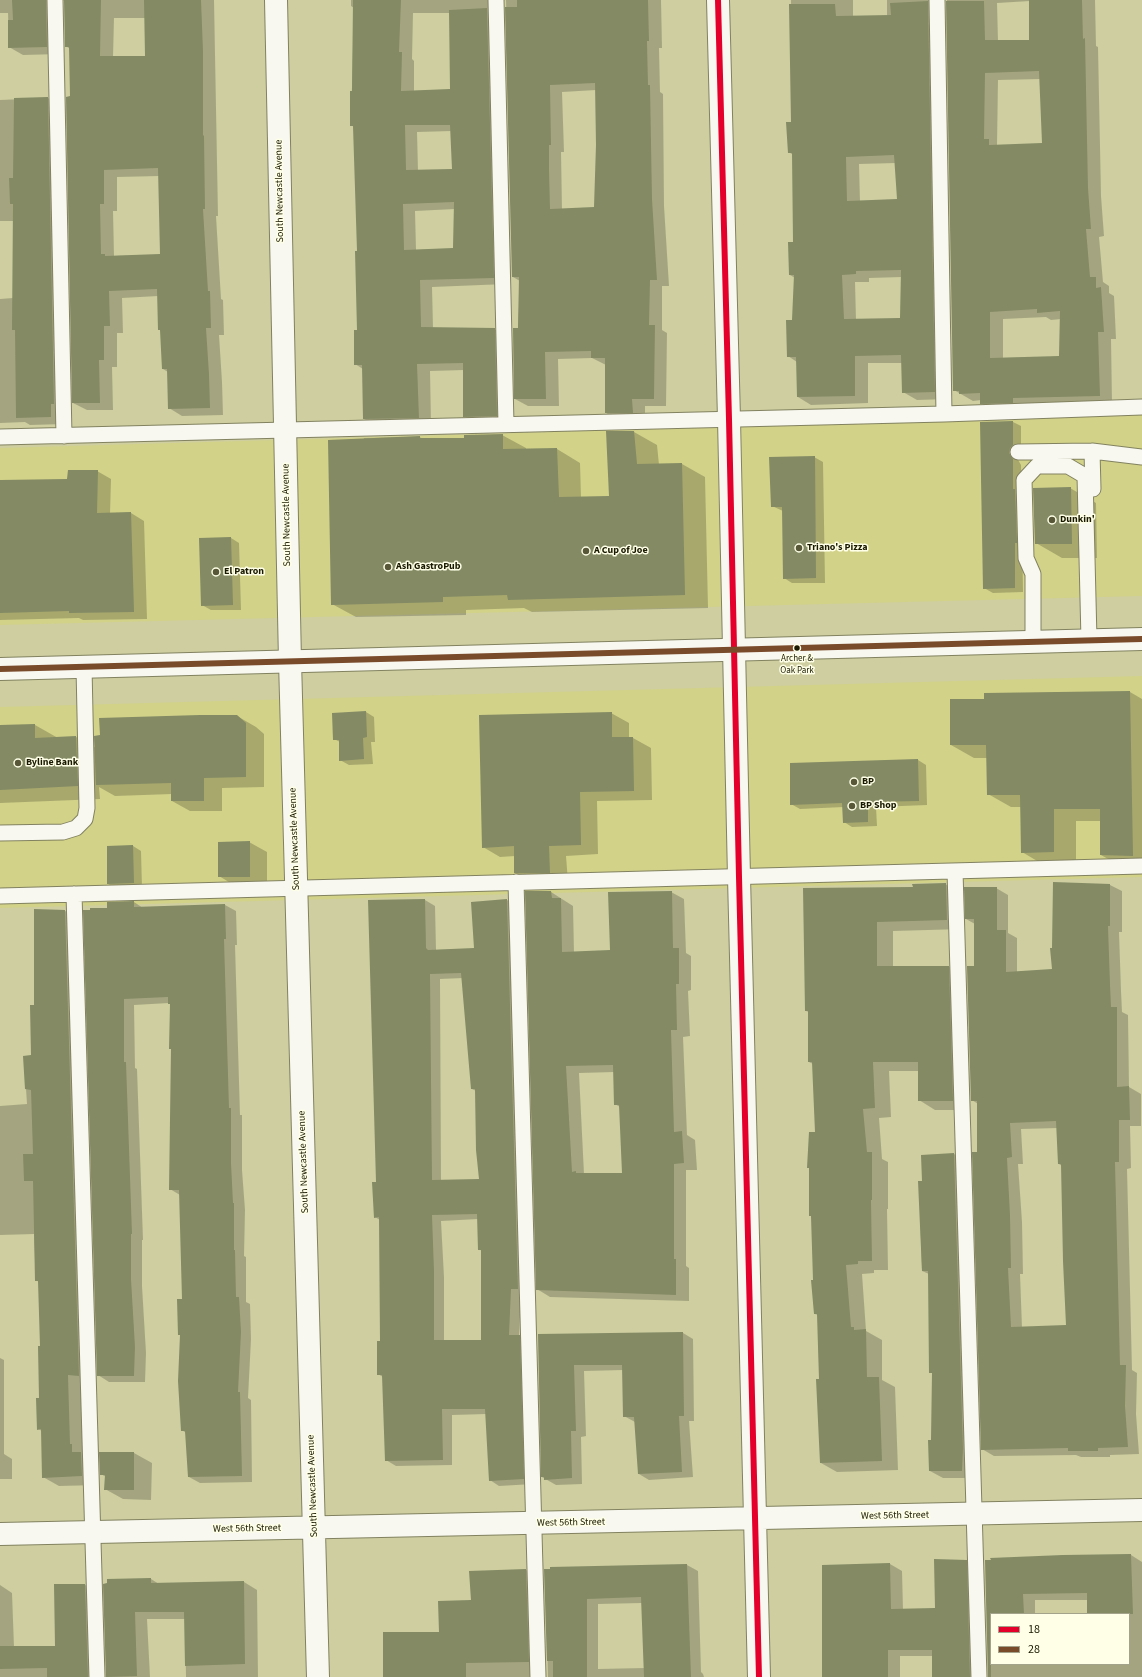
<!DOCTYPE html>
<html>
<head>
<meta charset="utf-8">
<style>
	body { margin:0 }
	#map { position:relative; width:1142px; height:1677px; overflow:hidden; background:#cecea0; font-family:"Source Sans 3",sans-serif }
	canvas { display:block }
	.legend { position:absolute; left:990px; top:1613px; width:140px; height:52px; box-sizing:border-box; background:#feffe6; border:1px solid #a2a38a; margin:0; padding:5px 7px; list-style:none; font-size:12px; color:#191901 }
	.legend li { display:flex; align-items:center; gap:8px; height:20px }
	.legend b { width:20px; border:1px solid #a2a38a }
</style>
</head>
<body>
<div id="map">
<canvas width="1142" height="1677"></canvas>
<ul class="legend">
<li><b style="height:5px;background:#e4002b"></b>18</li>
<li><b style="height:5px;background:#7a4b2a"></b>28</li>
</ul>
</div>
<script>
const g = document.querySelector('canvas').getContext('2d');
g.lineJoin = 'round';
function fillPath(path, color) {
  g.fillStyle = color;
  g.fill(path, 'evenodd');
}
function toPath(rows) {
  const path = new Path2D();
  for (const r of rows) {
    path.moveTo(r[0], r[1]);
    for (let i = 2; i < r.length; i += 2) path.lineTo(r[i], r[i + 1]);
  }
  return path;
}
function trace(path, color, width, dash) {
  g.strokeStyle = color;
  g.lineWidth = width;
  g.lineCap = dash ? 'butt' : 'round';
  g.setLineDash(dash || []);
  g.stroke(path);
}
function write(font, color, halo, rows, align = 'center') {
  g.font = font + ' "Source Sans 3",sans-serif';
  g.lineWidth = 3;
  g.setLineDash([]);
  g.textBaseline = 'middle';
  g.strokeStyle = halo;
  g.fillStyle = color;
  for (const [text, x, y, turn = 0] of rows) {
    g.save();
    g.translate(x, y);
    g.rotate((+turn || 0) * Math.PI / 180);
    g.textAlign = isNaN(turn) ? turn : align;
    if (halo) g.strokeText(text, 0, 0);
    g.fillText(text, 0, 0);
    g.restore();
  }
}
fillPath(toPath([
	[1142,415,1142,596,0,625,0,448],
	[1142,676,1142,877,0,908,0,707]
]), '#d2d289');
fillPath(toPath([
	[0,0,64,0,60,4,60,54,23,55,9,47,8,13,0,13],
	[65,0,214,0,218,216,216,216,221,299,223,300,224,335,219,335,222,382,223,415,182,416,169,408,168,372,163,369,161,330,159,329,158,296,122,298,123,333,117,333,117,367,112,367,113,410,87,410,73,403,70,49,66,46],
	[114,18,145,18,146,57,113,57],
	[159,176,161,255,114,256,113,211,117,211,117,177],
	[351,0,505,0,501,2,506,284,432,287,433,328,494,329,507,336,509,423,477,423,464,416,464,370,430,371,431,424,377,426,364,419,363,369,355,364,358,331,358,252,354,127,351,125,354,8,351,6],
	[413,13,450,13,451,90,414,91,414,61,412,59],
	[452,131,453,170,418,171,417,132],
	[455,209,454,249,416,250,415,211],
	[506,0,661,0,662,48,659,48,660,92,663,94,664,206,669,286,662,286,662,330,667,333,666,406,645,406,645,419,619,420,606,413,606,365,592,358,558,359,559,406,528,406,515,399,520,281,513,277],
	[596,90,597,145,595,208,562,210,561,152,564,152,562,92],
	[791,0,853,0,853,17,887,16,887,0,945,0,941,8,948,399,917,400,903,392,902,363,868,363,868,403,811,405,798,397,797,362,788,356,793,321,795,278,790,275,794,243,793,155,789,152,792,123],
	[896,163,898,200,860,202,859,164],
	[902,277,901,319,856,320,855,282,869,282,869,278],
	[947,0,1095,0,1096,46,1098,47,1101,196,1104,236,1099,237,1103,282,1109,286,1109,293,1114,296,1116,339,1111,339,1112,403,994,411,981,403,981,400,973,401,954,390],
	[1030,1,1030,41,998,41,997,3],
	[1041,79,1043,144,999,146,997,145,998,80],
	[1046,317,1051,320,1061,319,1060,357,1003,358,1003,319],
	[48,98,61,106,64,424,30,425,25,422,0,423,0,299,13,298,14,221,0,221,0,100],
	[1013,422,1021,426,1021,450,1017,458,1021,465,1023,592,993,593,984,588],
	[607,432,634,432,657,445,659,465,682,464,705,477,708,608,532,612,524,608,466,610,466,615,356,617,332,604,364,438,419,437,424,439,465,439,502,435,526,448,526,450,557,449,580,463,581,498,610,497],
	[814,457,823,462,825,583,792,583,784,578,783,511,772,506],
	[97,471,111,479,110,514,131,513,144,521,147,619,83,620,79,618,0,620,0,481,68,480],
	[1070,488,1096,503,1097,558,1062,558,1036,543],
	[231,538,239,543,241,610,211,610,202,605],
	[1130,692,1142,699,1142,868,1124,868,1101,855,1101,821,1076,821,1076,865,1044,865,1022,852,1021,807,1011,807,988,794,987,758,974,758,951,745,985,700],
	[366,712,374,717,375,742,371,742,373,764,349,765,340,760,340,742,334,739],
	[611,713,629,723,629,738,633,738,651,748,652,800,597,801,598,854,566,856,568,882,533,883,515,873,515,856,500,857,483,847],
	[237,716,256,727,264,734,264,787,222,788,222,811,190,811,172,801,172,794,115,796,99,787,100,799,0,803,0,726,35,725,58,738,76,737,96,748],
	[918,760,926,765,927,805,876,807,877,826,852,827,844,822,844,807,800,809,791,804],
	[249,842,267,852,267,886,237,887,219,876],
	[133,846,141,851,142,888,116,888,108,884],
	[1054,883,1110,885,1122,891,1122,932,1119,932,1121,991,1122,1012,1128,1015,1129,1087,1141,1094,1141,1126,1130,1126,1131,1168,1127,1169,1132,1370,1137,1373,1136,1414,1139,1454,1110,1455,1110,1457,1081,1457,1076,1455,994,1456,982,1449,978,1104,972,1100,975,967,975,924,966,919,996,888,1008,895,1008,933,1017,938,1017,972,1053,970],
	[1058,1128,1059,1164,1062,1166,1068,1326,1022,1328,1020,1274,1023,1274,1022,1222,1018,1164,1023,1164,1021,1129],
	[945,884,962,893,963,929,893,931,893,967,949,967,965,976,969,1110,935,1110,919,1100,919,1071,889,1071,891,1117,879,1118,882,1159,888,1162,888,1209,887,1209,888,1270,874,1270,874,1273,862,1274,866,1331,882,1340,882,1380,895,1387,898,1470,837,1472,821,1463,818,1315,815,1314,814,1281,816,1133,813,1064,809,1062,809,1012,806,1011,804,889,914,888],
	[551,892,573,906,574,953,611,951,671,892,684,899,686,953,691,956,691,990,688,991,690,1036,683,1037,687,1135,695,1140,697,1170,686,1170,686,1266,689,1268,689,1301,550,1297,537,1289],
	[614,1072,615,1104,620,1107,623,1174,584,1174,579,1073],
	[425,900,435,906,436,950,475,949,472,903,507,900,517,906,521,1294,519,1336,529,1341,533,1484,499,1486,490,1480,486,1414,452,1415,452,1465,396,1466,386,1460,383,1377,378,1374,381,1342,380,1220,375,1217,377,1183],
	[463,978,472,1089,476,1091,480,1180,441,1181,440,979],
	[478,1219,479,1249,482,1251,482,1341,444,1341,444,1277,441,1221],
	[134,902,143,908,225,905,236,911,237,945,235,945,240,1115,242,1115,242,1170,245,1210,244,1256,246,1257,246,1302,250,1304,251,1339,248,1398,251,1400,252,1482,200,1483,189,1477,186,1433,182,1430,183,1300,180,1195,170,1189,172,1049,171,1005,169,1003,134,1005,135,1068,137,1069,143,1240,142,1240,142,1286,146,1353,145,1382,109,1382,98,1375,108,909],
	[35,910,65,911,81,920,98,1485,59,1486,43,1477,42,1431,38,1429,41,1347,39,1282,36,1280,34,1234,0,1235,0,1106,27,1104,24,1057,32,1056,34,1006],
	[954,1154,967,1162,975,1478,943,1478,930,1471,932,1441,933,1374,929,1274,922,1271,919,1182,923,1182,922,1156],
	[683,1333,693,1339,694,1421,689,1421,693,1477,649,1480,639,1474,635,1422,624,1416,623,1370,584,1371,586,1436,581,1437,582,1484,556,1485,542,1477,539,1335],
	[0,1358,4,1360,4,1454,12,1459,12,1479,0,1479],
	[100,1453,134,1453,152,1463,151,1500,123,1499,105,1489,106,1477,101,1474],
	[1131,1555,1142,1562,1142,1677,989,1677,986,1561,1063,1556],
	[1035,1600,1088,1600,1088,1614,1129,1614,1129,1664,991,1664,991,1614,1035,1614],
	[966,1561,978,1568,982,1677,933,1677,933,1656,900,1656,900,1677,823,1677,890,1564,902,1571,903,1610,936,1609],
	[687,1565,698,1571,701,1672,703,1674,704,1677,548,1677,545,1570],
	[642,1603,645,1668,598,1669,598,1604],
	[526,1570,537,1577,540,1677,385,1677,441,1632,472,1601],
	[151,1579,159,1584,244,1582,257,1590,258,1677,186,1677,185,1619,147,1619,150,1677,107,1677,104,1585],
	[0,1585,12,1593,14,1647,56,1647,85,1585,98,1592,101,1677,0,1677]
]), '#0003');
fillPath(toPath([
	[12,0,46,0,47,47,8,48,8,20,13,20],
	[64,0,101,0,100,56,145,56,144,0,201,0,203,51,203,136,204,135,205,209,203,209,208,291,210,291,211,328,206,328,209,374,210,408,168,409,167,369,162,369,160,330,158,330,157,289,109,291,110,326,104,326,104,360,99,360,100,403,72,403,66,97,70,96,69,47,65,47],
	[158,168,160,254,105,256,105,254,101,254,100,204,104,204,104,170],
	[353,0,401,0,399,52,402,52,401,91,450,89,449,10,487,8,494,278,420,280,421,327,495,328,497,416,463,417,463,363,417,364,419,418,363,419,362,365,354,365,354,330,357,330,355,251,357,251,353,126,350,126,350,91,352,91],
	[405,125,450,125,452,169,406,170],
	[454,202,453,248,404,250,403,204],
	[517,0,648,0,649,41,647,41,648,85,650,85,652,199,657,280,650,280,649,325,655,325,654,399,632,399,633,413,605,413,605,358,591,358,591,351,545,352,546,399,514,399,513,328,518,328,519,277,512,277,505,7,517,7],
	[595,83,596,145,594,207,550,209,549,169,549,145,551,145,550,85],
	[1029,0,1082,0,1083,39,1085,38,1088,188,1091,229,1086,229,1090,277,1096,277,1096,288,1101,287,1104,332,1098,332,1100,396,1013,398,1013,403,980,404,980,393,959,394,959,391,953,391,946,1,984,1,985,40,1029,40],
	[1039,71,1042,143,989,145,989,139,984,139,985,73],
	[1037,309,1037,313,1060,311,1059,356,990,358,990,312],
	[928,1,935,392,902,393,901,355,855,356,855,396,797,397,796,357,787,357,786,320,792,320,794,275,789,275,788,242,793,242,792,153,788,153,786,122,791,122,789,4,835,4,836,16,891,15,890,3],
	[894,155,897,199,847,201,846,157],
	[901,270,900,318,844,319,842,275,856,274,856,271],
	[48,97,54,404,51,404,51,417,16,418,15,330,12,330,13,204,10,204,9,178,13,178,14,98],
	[1013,421,1013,445,1010,448,1009,453,1013,459,1013,489,1015,489,1017,543,1015,543,1015,588,983,589,980,422],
	[606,431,634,431,637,464,682,463,685,595,508,600,507,595,443,597,443,602,331,605,328,440,420,436,420,438,464,438,464,435,503,434,503,449,557,448,559,497,609,496],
	[815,456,816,578,783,579,782,507,771,507,769,457],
	[68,470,98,470,97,513,131,512,134,612,69,613,69,611,0,613,0,480,67,479],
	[1071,487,1072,544,1035,544,1033,488],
	[231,537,233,605,201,606,199,538],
	[1130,691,1133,856,1100,855,1100,809,1054,809,1054,852,1021,853,1020,795,987,795,986,745,950,745,950,699,984,699,984,693],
	[366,711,367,737,363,738,364,759,339,761,339,740,333,740,332,713],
	[612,712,612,737,633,737,634,791,580,792,581,845,549,846,550,873,514,873,514,846,482,848,479,715],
	[200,715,237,715,246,723,246,777,204,778,204,801,171,801,171,783,96,785,94,736,100,735,99,718],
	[35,724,35,738,76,736,78,786,0,790,0,725],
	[918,759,919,801,868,802,868,822,843,823,842,803,790,805,790,763],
	[250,841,250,877,218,877,218,842],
	[133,845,134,883,107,884,107,846],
	[1053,882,1110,884,1110,926,1108,926,1110,984,1111,1007,1117,1007,1117,1087,1129,1086,1130,1120,1119,1120,1119,1162,1115,1162,1120,1365,1126,1365,1125,1406,1128,1447,1098,1448,1098,1451,1068,1451,1068,1448,981,1450,972,1152,977,1152,977,1101,971,1101,967,966,974,966,974,919,965,919,964,887,997,887,997,930,1006,930,1006,972,1052,969,1050,948,1052,948],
	[1056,1121,1058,1164,1061,1164,1063,1261,1066,1325,1011,1327,1008,1268,1011,1268,1010,1215,1007,1158,1012,1157,1010,1123],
	[946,883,947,920,877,922,877,966,949,966,953,1101,918,1101,918,1062,873,1062,875,1108,863,1109,867,1152,872,1152,872,1200,871,1200,872,1261,858,1261,858,1264,846,1265,851,1327,854,1327,854,1330,866,1329,867,1377,879,1377,882,1461,820,1463,816,1379,819,1379,817,1314,814,1314,811,1280,813,1280,811,1216,809,1216,809,1168,807,1168,809,1132,815,1132,812,1062,808,1062,808,1011,805,1011,803,888,913,887,912,884],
	[525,891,551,891,552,898,561,898,562,952,610,950,608,892,672,891,673,948,679,948,679,984,676,984,677,1030,671,1030,674,1132,682,1131,684,1163,674,1164,674,1259,676,1259,676,1295,536,1290],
	[613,1065,614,1105,619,1105,622,1173,576,1173,576,1171,572,1172,566,1066],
	[425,899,426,948,428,950,474,948,471,902,507,899,518,1289,511,1289,509,1335,520,1335,524,1479,489,1481,485,1409,442,1409,443,1460,385,1461,382,1375,377,1375,377,1341,380,1341,379,1217,374,1218,372,1182,376,1182,368,900],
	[461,973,471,1089,475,1089,476,1150,479,1179,432,1180,430,974],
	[477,1214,478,1250,481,1250,481,1340,434,1340,434,1271,432,1215],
	[134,901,134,907,225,904,226,939,224,939,229,1108,231,1108,231,1163,233,1203,234,1203,234,1250,235,1250,236,1297,239,1297,241,1332,238,1392,240,1392,242,1476,188,1477,185,1431,181,1431,178,1381,180,1335,178,1335,177,1299,182,1299,179,1190,169,1190,171,1049,169,1049,170,1004,168,1004,168,997,124,999,124,1062,126,1062,132,1234,131,1234,131,1279,135,1347,134,1376,97,1376,83,910,90,910,90,908,107,908,107,902],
	[34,909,65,910,79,1376,68,1375,70,1444,72,1444,72,1452,81,1452,82,1476,42,1478,41,1429,37,1430,36,1398,39,1398,38,1346,40,1346,38,1281,35,1281,33,1181,24,1181,23,1154,33,1154,31,1090,25,1089,23,1056,31,1055,30,1005,34,1005],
	[954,1153,963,1449,962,1471,929,1471,928,1440,931,1440,932,1373,929,1373,928,1271,922,1271,918,1181,922,1181,921,1155],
	[683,1332,684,1416,679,1416,682,1472,638,1474,634,1417,623,1417,622,1365,574,1365,576,1431,571,1431,572,1478,544,1480,544,1477,541,1477,538,1334],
	[99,1452,134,1452,134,1490,104,1490,105,1475,100,1475],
	[1131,1554,1133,1614,1087,1614,1087,1593,1023,1594,1024,1614,991,1614,991,1677,988,1677,985,1560,991,1560,990,1558,1063,1555],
	[934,1559,967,1560,970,1677,932,1677,932,1650,888,1650,888,1677,822,1677,822,1565,890,1563,891,1609,935,1608],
	[687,1564,691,1677,644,1677,641,1597,587,1599,587,1677,553,1677,553,1661,547,1661,544,1569,550,1569,550,1567],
	[526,1569,529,1662,466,1663,466,1677,383,1677,383,1632,439,1632,438,1601,471,1600,469,1571],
	[151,1578,151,1583,244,1581,245,1664,185,1666,184,1612,135,1612,137,1676,106,1677,103,1584,107,1583,107,1579],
	[54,1584,85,1584,88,1677,47,1677,47,1668,0,1669,0,1646,55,1646]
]), '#838a64');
const lane = toPath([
	[55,0,64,436],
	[496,0,506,424],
	[937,0,944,414],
	[0,437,944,414,1142,407],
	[1092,451,1093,489],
	[1018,452,1092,451,1142,457],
	[1033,642,1033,574,1026,558,1024,480,1037,466,1068,466,1085,476,1089,640],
	[0,833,63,832,76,828,85,819,87,808,84,667],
	[955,871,979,1677],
	[516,882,538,1677],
	[74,894,97,1677],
	[0,896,1142,866]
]);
const street = toPath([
	[276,0,290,661,318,1677],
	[718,0,729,419,739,877,759,1677],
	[0,1534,1142,1510]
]);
const secondary = toPath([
	[0,669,1142,639]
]);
trace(lane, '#828260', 17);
trace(street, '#828260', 24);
trace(secondary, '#828260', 24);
trace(lane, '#f8f8f1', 15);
trace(street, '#f8f8f1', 22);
trace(secondary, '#f8f8f1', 22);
trace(toPath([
	[718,0,729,419,739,877,759,1677]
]), '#e4002b', 6);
trace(toPath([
	[0,669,1142,639]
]), '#7a4b2a', 6);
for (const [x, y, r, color] of [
	[1052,520,4,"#585839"],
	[799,548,4,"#585839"],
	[586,551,4,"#585839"],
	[388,567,4,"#585839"],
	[216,572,4,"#585839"],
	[797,648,3.5,"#191901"],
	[18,763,4,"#585839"],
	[854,782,4,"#585839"],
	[852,806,4,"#585839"]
]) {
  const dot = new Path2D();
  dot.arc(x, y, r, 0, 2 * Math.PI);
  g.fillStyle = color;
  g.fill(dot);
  trace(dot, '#feffe6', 1.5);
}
write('9px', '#191901', '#feffe6', [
	["Archer &",797,659],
	["Oak Park",797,671]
]);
write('10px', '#191901', '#feffe6', [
	["South Newcastle Avenue",280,191,-91],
	["South Newcastle Avenue",287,515,-91],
	["South Newcastle Avenue",295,839,-92],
	["South Newcastle Avenue",304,1162,-92],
	["South Newcastle Avenue",313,1486,-92],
	["West 56th Street",895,1516,-1],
	["West 56th Street",571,1523,-1],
	["West 56th Street",247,1529,-1]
]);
write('bold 10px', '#191901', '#feffe6', [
	["Dunkin'",1060,520],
	["Triano's Pizza",807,548],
	["A Cup of Joe",594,551],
	["Ash GastroPub",396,567],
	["El Patron",224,572],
	["Byline Bank",26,763],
	["BP",862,782],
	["BP Shop",860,806]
], 'left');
</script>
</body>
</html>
